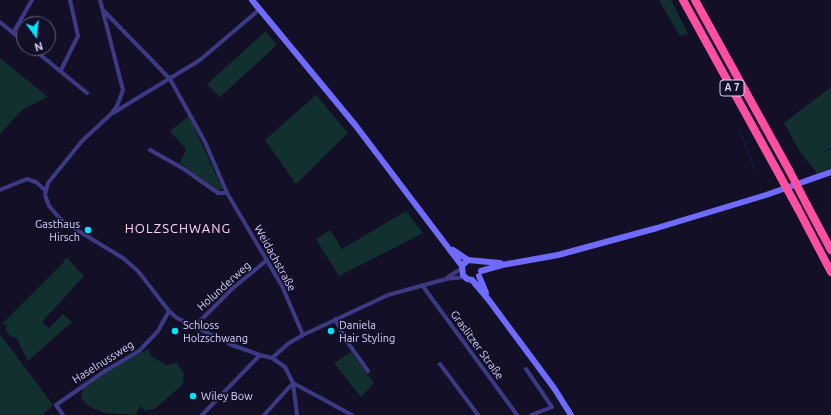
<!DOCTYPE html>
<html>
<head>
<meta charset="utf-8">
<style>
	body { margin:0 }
	#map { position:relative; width:831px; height:415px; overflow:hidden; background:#130f26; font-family:Ubuntu,sans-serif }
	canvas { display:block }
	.north { position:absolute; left:16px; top:16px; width:40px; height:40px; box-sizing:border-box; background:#130f26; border:1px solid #625e7d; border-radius:50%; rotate:165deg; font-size:11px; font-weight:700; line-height:16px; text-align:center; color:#d9d4ff }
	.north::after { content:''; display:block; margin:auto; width:14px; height:18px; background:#00e5ff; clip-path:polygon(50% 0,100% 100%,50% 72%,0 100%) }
</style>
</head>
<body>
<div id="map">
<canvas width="831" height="415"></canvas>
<div class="north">N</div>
</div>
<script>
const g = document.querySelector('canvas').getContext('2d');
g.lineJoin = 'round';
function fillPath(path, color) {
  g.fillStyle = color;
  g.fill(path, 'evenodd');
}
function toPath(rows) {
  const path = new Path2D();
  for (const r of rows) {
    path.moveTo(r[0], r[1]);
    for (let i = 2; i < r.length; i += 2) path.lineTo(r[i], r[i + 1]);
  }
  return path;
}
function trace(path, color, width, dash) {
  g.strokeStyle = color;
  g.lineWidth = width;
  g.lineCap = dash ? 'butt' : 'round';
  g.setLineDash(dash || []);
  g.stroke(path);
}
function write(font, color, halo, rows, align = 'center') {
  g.font = font + ' Ubuntu,sans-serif';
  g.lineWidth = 3.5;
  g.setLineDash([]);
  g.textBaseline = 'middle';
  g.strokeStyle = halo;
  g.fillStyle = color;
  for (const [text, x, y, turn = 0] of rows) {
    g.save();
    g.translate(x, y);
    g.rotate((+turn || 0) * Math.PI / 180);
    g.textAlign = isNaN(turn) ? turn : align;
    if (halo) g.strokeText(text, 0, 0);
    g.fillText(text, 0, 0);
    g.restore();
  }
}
fillPath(toPath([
	[659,0,671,0,688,34,680,36],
	[266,31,277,45,220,97,207,84],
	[0,58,48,97,23,109,0,134],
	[831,87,831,168,817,173,800,152,784,123],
	[316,95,348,133,296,184,265,140],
	[189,116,222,188,219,191,180,163,186,149,170,131],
	[406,211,423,233,339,276,316,239,330,230,342,249],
	[66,257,84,276,42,322,49,328,63,314,72,322,28,361,16,337,11,337,6,331,7,325,2,324,64,262],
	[0,334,53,405,42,415,0,415],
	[148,349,152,357,167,365,177,363,184,373,183,384,156,408,146,411,140,406,136,415,105,413,90,407,81,398,83,388,109,370],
	[351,352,374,383,361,397,334,363]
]), '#12302f');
trace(toPath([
	[740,132,755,169],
	[824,152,831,148]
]), '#0c2248', 1.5);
trace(toPath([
	[100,0,123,90,117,106,111,114,82,141,48,183,45,195,49,206,62,221,123,258,138,271,169,311,177,318,232,345,260,355,272,358,285,367,293,383,352,415],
	[104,11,170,79,205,142,227,193,282,286,303,335],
	[0,22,24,42],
	[13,33,32,0],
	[32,48,87,93],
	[61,70,78,36,70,0],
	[113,113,200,60,260,9],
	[150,150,184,169,218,193,227,193],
	[0,190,27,179,36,182,45,190],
	[448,277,461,269],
	[422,285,517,415],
	[335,319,348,343,368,371],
	[195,326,233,288,267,260],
	[272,358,289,343,303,335,388,295,446,279,465,277],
	[440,364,478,415],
	[526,369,552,407,531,415],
	[293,383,297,415],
	[63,415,56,405,105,371,139,351,158,331,169,311],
	[202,415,260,355],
	[264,415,293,383]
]), '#3d3a85', 4);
trace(toPath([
	[252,0,356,126,462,266],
	[453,250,468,260,500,263],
	[468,260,462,266,463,275,467,279,472,280,488,299,554,388,571,415],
	[481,271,502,265,558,255,657,228,766,195,831,172],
	[479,276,486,293]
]), '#6f6bff', 6);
trace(toPath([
	[683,0,780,176],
	[695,0,789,170],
	[807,205,831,250],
	[798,209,831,272]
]), '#ff4fa3', 8);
trace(toPath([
	[789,170,807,205],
	[780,176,798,209]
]), '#ff4fa3', 8);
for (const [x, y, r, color] of [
	[88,230,4,"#00e5ff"],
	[175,331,4,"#00e5ff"],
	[331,331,4,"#00e5ff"],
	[193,396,4,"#00e5ff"]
]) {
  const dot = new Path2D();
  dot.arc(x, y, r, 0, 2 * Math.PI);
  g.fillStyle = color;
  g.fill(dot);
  trace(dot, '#130f26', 1.5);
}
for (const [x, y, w] of [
	[732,88,24]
]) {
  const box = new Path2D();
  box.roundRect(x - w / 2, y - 8, w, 16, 3);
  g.fillStyle = '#130f26';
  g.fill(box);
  trace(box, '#d9d4ff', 1);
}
write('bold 10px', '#d9d4ff', null, [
	["A 7",732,88]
]);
write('11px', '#d9d4ff', '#130f26', [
	["Gasthaus",80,224,"right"],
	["Hirsch",80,237,"right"],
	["Schloss",183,325],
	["Holzschwang",183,338],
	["Daniela",339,325],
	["Hair Styling",339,338],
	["Wiley Bow",201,396]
], 'left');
write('11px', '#d9d4ff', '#130f26', [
	["Weidachstraße",275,258,61],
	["Holunderweg",224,286,-42],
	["Graslitzer Straße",477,345,54],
	["Haselnussweg",103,362,-32]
]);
g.letterSpacing = '1px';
write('13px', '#ffd6f0', '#130f26', [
	["HOLZSCHWANG",178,229]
]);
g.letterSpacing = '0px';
</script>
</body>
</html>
